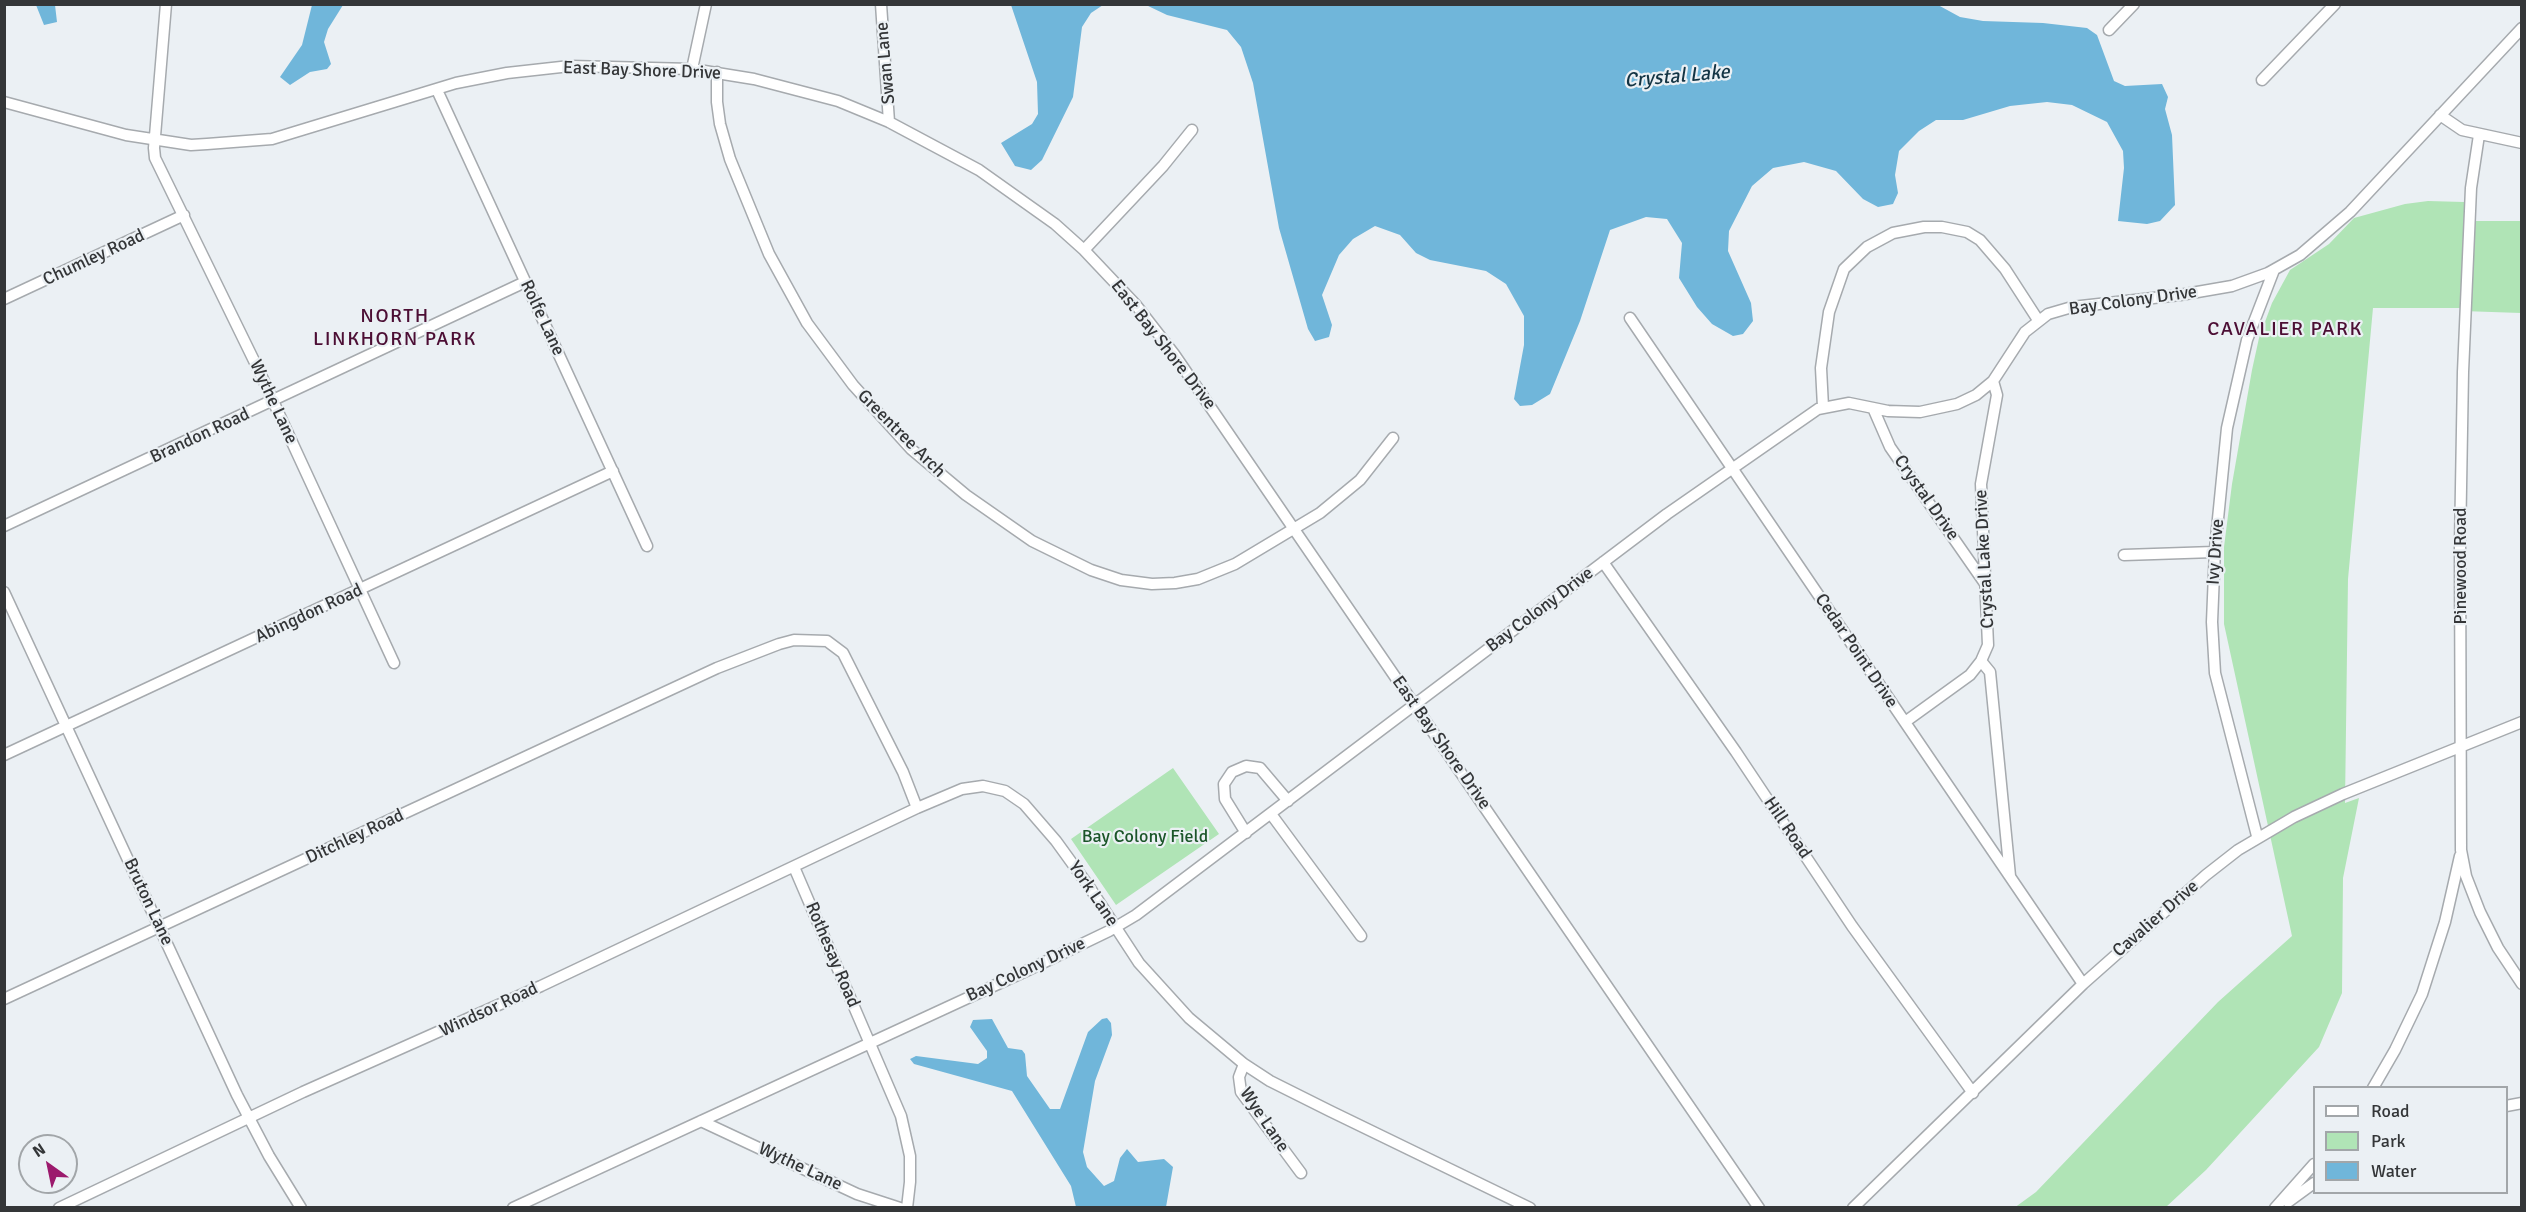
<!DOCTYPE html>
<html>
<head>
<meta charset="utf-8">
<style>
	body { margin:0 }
	#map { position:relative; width:2526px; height:1212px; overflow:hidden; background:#ebf0f4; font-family:Signika,sans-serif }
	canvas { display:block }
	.frame { position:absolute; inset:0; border:6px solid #343638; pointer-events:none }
	.legend { position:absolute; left:2313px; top:1086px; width:195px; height:108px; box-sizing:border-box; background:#ebf0f4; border:2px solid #a2a6a9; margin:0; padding:8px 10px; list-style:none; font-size:18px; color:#343638 }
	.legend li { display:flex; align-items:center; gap:12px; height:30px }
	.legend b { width:30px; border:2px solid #a2a6a9 }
	.north { position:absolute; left:18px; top:1134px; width:60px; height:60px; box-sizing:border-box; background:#ebf0f4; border:2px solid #a2a6a9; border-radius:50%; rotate:327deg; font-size:16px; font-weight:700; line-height:24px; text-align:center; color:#343638 }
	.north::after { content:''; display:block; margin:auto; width:21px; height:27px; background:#9c1a6d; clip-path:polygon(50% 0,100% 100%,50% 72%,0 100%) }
</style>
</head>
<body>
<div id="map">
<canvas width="2526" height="1212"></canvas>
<div class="frame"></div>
<ul class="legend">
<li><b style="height:8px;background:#fff"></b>Road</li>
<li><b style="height:16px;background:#b0e4b6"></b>Park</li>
<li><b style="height:16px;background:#70b6da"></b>Water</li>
</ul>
<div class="north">N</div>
</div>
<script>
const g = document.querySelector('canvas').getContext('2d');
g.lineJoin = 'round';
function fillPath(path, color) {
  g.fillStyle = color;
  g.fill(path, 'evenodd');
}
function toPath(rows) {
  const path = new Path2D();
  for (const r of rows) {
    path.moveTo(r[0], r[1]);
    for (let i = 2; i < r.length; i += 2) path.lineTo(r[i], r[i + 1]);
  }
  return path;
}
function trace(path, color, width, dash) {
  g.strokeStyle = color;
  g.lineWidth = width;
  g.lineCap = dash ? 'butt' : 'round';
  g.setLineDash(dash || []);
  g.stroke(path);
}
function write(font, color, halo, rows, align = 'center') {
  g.font = font + ' Signika,sans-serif';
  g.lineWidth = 4.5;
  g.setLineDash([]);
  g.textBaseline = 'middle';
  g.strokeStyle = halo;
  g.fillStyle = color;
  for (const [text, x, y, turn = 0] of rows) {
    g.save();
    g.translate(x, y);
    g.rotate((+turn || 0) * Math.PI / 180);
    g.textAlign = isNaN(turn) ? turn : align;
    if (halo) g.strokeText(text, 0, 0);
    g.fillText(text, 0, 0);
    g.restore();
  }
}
fillPath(toPath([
	[2428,201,2464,202,2465,221,2521,221,2521,313,2462,311,2462,308,2373,308,2348,579,2345,803,2359,798,2343,878,2342,993,2319,1047,2206,1170,2166,1207,2014,1208,2036,1192,2218,1002,2292,936,2224,624,2224,547,2232,484,2252,370,2259,338,2272,303,2290,270,2329,244,2354,218,2405,204],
	[1173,768,1219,834,1116,905,1071,839]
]), '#b0e4b6');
fillPath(toPath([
	[36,5,55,5,57,22,44,25],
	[312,5,343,5,328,29,324,42,331,64,327,69,310,72,290,85,280,77,302,45],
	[1011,5,1103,5,1091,13,1082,27,1073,97,1042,160,1031,170,1015,166,1001,143,1032,124,1038,114,1037,82],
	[1938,5,1960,17,1983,21,2043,23,2087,28,2097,35,2114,81,2125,86,2162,84,2168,97,2165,109,2172,135,2175,205,2160,221,2147,224,2118,221,2124,168,2123,151,2107,122,2072,105,2047,102,2010,106,1963,120,1936,120,1919,131,1899,151,1895,175,1898,193,1893,204,1878,207,1863,199,1836,171,1804,162,1773,168,1752,186,1729,231,1728,251,1751,303,1753,321,1743,334,1733,336,1712,324,1697,307,1679,278,1682,243,1667,219,1646,217,1610,230,1580,321,1550,394,1532,405,1520,406,1514,399,1524,345,1524,316,1506,284,1486,271,1430,260,1416,253,1400,235,1375,226,1353,239,1339,255,1322,295,1332,325,1329,337,1315,341,1308,329,1279,228,1253,83,1241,47,1227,30,1167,15,1146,5],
	[1107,1018,1111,1023,1112,1035,1095,1081,1083,1152,1087,1167,1104,1186,1114,1181,1120,1158,1127,1149,1138,1162,1164,1159,1173,1167,1166,1207,1076,1207,1071,1186,1012,1091,914,1064,910,1059,916,1056,978,1064,987,1058,987,1051,970,1027,973,1020,992,1019,1008,1048,1022,1050,1025,1054,1027,1076,1050,1109,1060,1109,1088,1032,1102,1019]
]), '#70b6da');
const minor = toPath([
	[166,4,154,148,155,158,261,375,394,663],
	[881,4,889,122],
	[2109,30,2134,4],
	[692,69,706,4],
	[717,72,717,102,720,124,730,159,769,254,807,323,853,385,911,449,966,495,1032,541,1091,570,1121,580,1152,584,1175,583,1198,579,1235,564,1320,513,1360,480,1393,438],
	[2262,80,2335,4],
	[437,90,647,546],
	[4,102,126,135,191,145,207,144,272,139,456,83,507,73,570,66,692,69,754,79,838,101,889,122,979,170,1055,224,1084,250,1136,305,1174,354,1759,1208],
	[2440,115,2462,130,2522,143],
	[2479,135,2471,188,2463,372,2460,545,2461,850,2466,876,2480,912,2498,948,2522,984],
	[1084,250,1163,166,1192,130],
	[4,299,184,215],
	[1630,318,2083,984],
	[1823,407,1821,368,1829,312,1844,269,1867,247,1893,233,1924,227,1942,227,1967,232,1980,240,2005,269,2038,320],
	[1873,408,1890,447,1986,585],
	[4,526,525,282],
	[2124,555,2214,552],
	[1603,562,1736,752,1852,926,1973,1093],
	[4,592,237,1095,269,1156,301,1208],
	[1981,661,1990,672,2010,876],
	[1905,722,1970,675,1981,661,1988,645,1981,484,1997,395,1993,381],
	[4,755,613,471],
	[1271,814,1361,936],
	[1246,833,1225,799,1224,784,1232,772,1246,766,1260,768,1288,801],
	[2257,836,2215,673,2212,622,2215,549,2227,428,2247,340,2274,270],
	[794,867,901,1116,910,1156,910,1182,907,1208],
	[4,999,717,668,779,644,794,640,827,641,843,653,903,772,917,808],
	[1244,1064,1239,1077,1241,1092,1301,1173],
	[2373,1088,2395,1050,2422,994,2445,922,2460,856],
	[2506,1106,2522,1103],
	[701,1121,857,1194,900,1208],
	[2288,1202,2314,1183],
	[59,1208,303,1092,541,986,917,808,962,789,983,786,1005,791,1024,804,1056,841,1090,888,1139,963,1189,1018,1244,1064,1270,1081,1330,1111,1530,1208],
	[513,1208,1026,971,1109,931,1136,915,1667,514,1818,409,1849,403,1888,411,1920,412,1957,404,1976,395,1993,381,2025,332,2048,314,2072,307,2180,295,2232,286,2268,273,2300,255,2350,212,2522,28],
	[1853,1208,2083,984,2206,875,2238,850,2294,817,2343,794,2522,722],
	[2275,1208,2314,1164]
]);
trace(minor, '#a6aaae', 13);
trace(minor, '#fff', 10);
write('18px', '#343638', '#ebf0f4', [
	["Swan Lane",886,63,-95],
	["East Bay Shore Drive",642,71,2],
	["Chumley Road",94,258,-25],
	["Bay Colony Drive",2133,301,-8],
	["Rolfe Lane",542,318,65],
	["East Bay Shore Drive",1163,345,52],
	["Wythe Lane",273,402,65],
	["Greentree Arch",901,434,45],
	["Brandon Road",200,436,-25],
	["Crystal Drive",1926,498,55],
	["Ivy Drive",2216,552,-86],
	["Crystal Lake Drive",1985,559,-93],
	["Pinewood Road",2461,566,-90],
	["Bay Colony Drive",1540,610,-37],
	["Abingdon Road",309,614,-25],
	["Cedar Point Drive",1856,651,56],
	["East Bay Shore Drive",1441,743,55],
	["Hill Road",1787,828,56],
	["Ditchley Road",355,837,-25],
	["York Lane",1093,894,56],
	["Bruton Lane",148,902,65],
	["Cavalier Drive",2156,919,-41],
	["Rothesay Road",832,955,67],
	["Bay Colony Drive",1026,970,-25],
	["Windsor Road",489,1010,-25],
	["Wye Lane",1264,1120,56],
	["Wythe Lane",800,1167,25]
]);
write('18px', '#1b5529', '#ebf0f4', [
	["Bay Colony Field",1145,837]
]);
write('italic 20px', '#133444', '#ebf0f4', [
	["Crystal Lake",1677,77,-5]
]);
g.letterSpacing = '1.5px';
write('20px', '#4c0e34', '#ebf0f4', [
	["NORTH",395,317],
	["LINKHORN PARK",395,340],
	["CAVALIER PARK",2285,330]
]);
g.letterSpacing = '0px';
</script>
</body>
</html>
